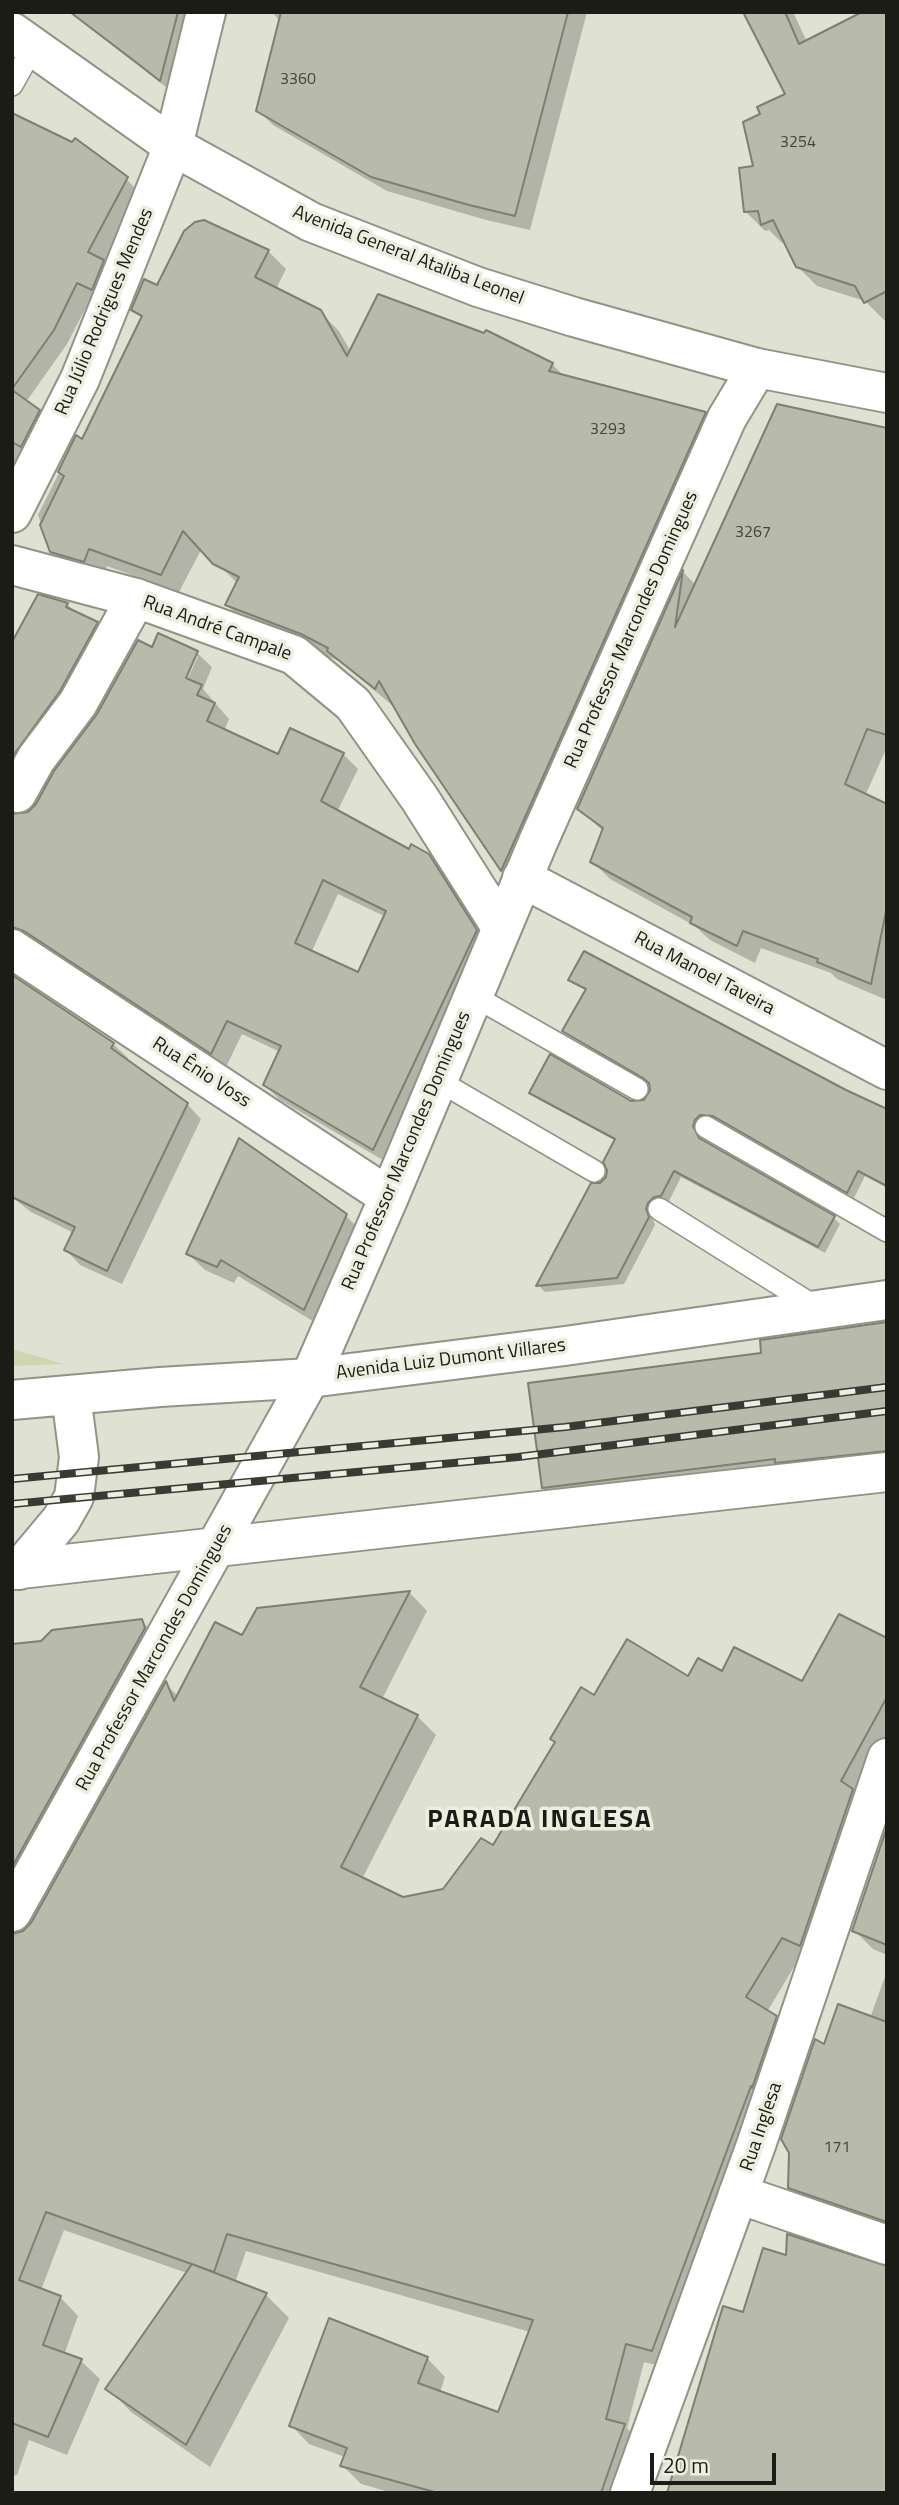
<!DOCTYPE html>
<html>
<head>
<meta charset="utf-8">
<style>
	body { margin:0 }
	#map { position:relative; width:899px; height:2505px; overflow:hidden; background:#dfe1d2; font-family:"Titillium Web",sans-serif }
	canvas { display:block }
	.frame { position:absolute; inset:0; border:14px solid #1c1c17; pointer-events:none }
	.scale { position:absolute; left:650px; top:2453px; width:126px; height:32px; box-sizing:border-box; border:4px solid #1c1c17; border-top:0; padding-left:9px; font-size:21px; line-height:24px; white-space:nowrap; color:#1c1c17; -webkit-text-stroke:5px #ecefdf; paint-order:stroke }
</style>
</head>
<body>
<div id="map">
<canvas width="899" height="2505"></canvas>
<div class="frame"></div>
<div class="scale">20 m</div>
</div>
<script>
const g = document.querySelector('canvas').getContext('2d');
g.lineJoin = 'round';
function fillPath(path, color) {
  g.fillStyle = color;
  g.fill(path, 'evenodd');
}
function toPath(rows) {
  const path = new Path2D();
  for (const r of rows) {
    path.moveTo(r[0], r[1]);
    for (let i = 2; i < r.length; i += 2) path.lineTo(r[i], r[i + 1]);
  }
  return path;
}
function trace(path, color, width, dash) {
  g.strokeStyle = color;
  g.lineWidth = width;
  g.lineCap = dash ? 'butt' : 'round';
  g.setLineDash(dash || []);
  g.stroke(path);
}
function write(font, color, halo, rows, align = 'center') {
  g.font = font + ' "Titillium Web",sans-serif';
  g.lineWidth = 7;
  g.setLineDash([]);
  g.textBaseline = 'middle';
  g.strokeStyle = halo;
  g.fillStyle = color;
  for (const [text, x, y, turn = 0] of rows) {
    g.save();
    g.translate(x, y);
    g.rotate((+turn || 0) * Math.PI / 180);
    g.textAlign = isNaN(turn) ? turn : align;
    if (halo) g.strokeText(text, 0, 0);
    g.fillText(text, 0, 0);
    g.restore();
  }
}
fillPath(toPath([
	[12,1349,64,1364,12,1366]
]), '#d0d5b0');
fillPath(toPath([
	[72,12,182,12,193,23,175,94,83,23],
	[272,12,587,12,530,230,486,220,387,191,273,125,258,110,280,21],
	[745,12,793,12,807,42,887,12,887,320,885,321,865,301,817,286,797,266,785,241,782,243,769,230,765,231,746,212,755,168,762,115,788,95],
	[12,115,126,179,140,193,104,262,117,275,106,303,92,296,67,344,26,402,53,425,12,499],
	[268,251,286,269,276,289,320,312,339,331,351,352,552,364,565,377,705,413,723,431,520,888,502,870,393,706,339,661,245,623,227,605,238,584,202,548,179,592,107,566,102,579,70,570,51,551,38,515,77,437,83,441,143,319,133,310,158,287],
	[887,430,887,747,865,796,887,806,887,1000,837,979,831,973,761,948,755,963,710,940,695,926,610,879,592,861,604,832,579,809,684,573,696,585],
	[67,604,77,614,97,623,111,638,12,797,12,647],
	[159,635,197,653,212,667,203,689,229,719,224,731,279,756,343,754,358,769,337,812,409,851,428,855,443,870,491,946,388,1163,280,1100,265,1085,280,1052,242,1034,226,1067,12,948,12,815,30,813,152,649],
	[194,656,198,656,184,687,181,686],
	[338,894,386,917,359,975,311,953],
	[571,980,887,1112,887,1188,865,1176,854,1198,721,1122,713,1120,702,1127,699,1134,703,1142,833,1217,840,1224,825,1253,681,1177,668,1203,654,1210,652,1217,655,1225,624,1284,545,1292,538,1285,601,1184,607,1178,616,1141,538,1099,531,1093,631,1102,644,1102,650,1096,650,1083,571,1037,564,1031,586,991],
	[113,1044,128,1058,126,1061,187,1104,201,1119,122,1284,80,1265,66,1250,74,1233,31,1212,12,1197],
	[346,1216,363,1233,321,1326,238,1276,234,1283,205,1270,188,1254],
	[887,1323,887,1457,550,1495,543,1488,763,1355],
	[409,1592,427,1611,382,1699,417,1716,436,1735,362,1879,403,1899,444,1890,493,1847,594,1697,688,1678,722,1674,803,1683,887,1640,887,1750,801,1955,767,2012,776,2017,794,2036,671,2369,644,2362,627,2428,643,2445,626,2493,393,2493,361,2484,342,2465,345,2457,309,2444,291,2425,427,2358,445,2377,440,2392,499,2414,530,2332,246,2251,235,2283,266,2295,289,2318,210,2467,131,2412,108,2388,187,2273,64,2230,41,2290,60,2297,78,2316,64,2355,81,2361,100,2379,67,2455,29,2440,17,2475,12,2476,12,1935,23,1933,32,1924,166,1684,178,1696,243,1638],
	[142,1621,160,1640,12,1918,12,1645,41,1643],
	[887,1832,887,1955,873,1949,854,1930],
	[887,1971,887,2233,809,2206,790,2187,824,2047,870,2018]
]), '#0003');
const building = toPath([
	[70,12,178,12,160,81,137,63,70,12],
	[281,12,568,12,515,216,469,205,371,177,256,111,281,12],
	[743,12,785,12,799,44,862,12,887,12,887,291,864,303,855,286,796,267,773,220,761,225,758,211,744,212,739,168,753,166,743,122,760,114,757,107,785,94,743,12],
	[12,113,72,142,75,138,128,177,88,252,104,260,92,290,77,283,54,330,12,389,12,113],
	[204,220,269,250,255,277,321,310,347,356,378,294,484,333,486,330,553,363,549,371,706,412,501,871,415,744,379,681,375,689,327,651,328,648,301,634,225,605,239,577,213,564,183,531,161,575,89,549,84,562,50,552,40,525,64,476,58,472,76,435,82,439,142,316,131,310,144,279,157,285,184,231,195,222,204,220],
	[12,390,40,410,21,447,12,442,12,390],
	[777,404,887,428,887,735,867,729,845,784,887,804,887,907,871,984,817,962,818,959,743,931,737,946,690,923,692,917,590,862,603,828,577,809,683,570,675,627,777,404],
	[38,594,68,603,66,607,98,622,60,691,12,757,12,642,38,594],
	[158,633,198,651,186,678,202,685,197,695,215,703,207,721,278,754,290,728,344,753,321,801,409,849,411,844,429,854,477,930,373,1150,263,1085,281,1046,227,1021,211,1054,24,931,12,927,12,814,28,812,36,804,54,771,97,714,138,640,152,647,158,633],
	[323,880,386,911,358,972,295,943,323,880],
	[584,951,846,1090,887,1109,887,1186,858,1171,847,1193,713,1116,700,1115,695,1120,693,1126,699,1138,835,1216,818,1247,674,1171,661,1196,654,1197,648,1203,646,1209,649,1217,617,1278,536,1286,591,1183,600,1183,606,1177,607,1170,603,1162,615,1139,529,1093,550,1054,631,1101,644,1100,650,1090,649,1083,643,1078,562,1031,586,989,568,980,584,951],
	[12,975,114,1043,111,1048,188,1103,107,1271,64,1250,75,1227,12,1197,12,975],
	[239,1138,347,1214,304,1310,221,1260,217,1267,186,1254,239,1138],
	[887,1322,887,1451,775,1463,775,1459,542,1488,528,1383,761,1353,760,1340,887,1322],
	[410,1591,360,1687,418,1715,341,1867,403,1897,443,1889,481,1838,493,1845,555,1742,550,1739,581,1687,594,1695,627,1639,688,1676,698,1658,722,1671,734,1647,802,1681,839,1614,887,1638,887,1697,841,1781,853,1789,800,1946,782,1938,746,1997,777,2016,752,2088,751,2086,652,2351,626,2344,606,2419,625,2424,601,2493,438,2493,340,2466,347,2448,289,2426,329,2318,428,2357,418,2383,498,2412,533,2320,227,2234,214,2272,46,2212,19,2280,61,2296,43,2345,82,2359,48,2437,12,2423,12,1934,23,1931,31,1923,166,1681,174,1701,215,1622,242,1635,257,1608,410,1591],
	[142,1619,145,1628,12,1867,12,1644,41,1641,52,1630,142,1619],
	[887,1827,887,1945,852,1931,887,1827],
	[838,2004,887,2022,887,2222,788,2188,789,2153,781,2139,815,2039,824,2044,838,2004],
	[787,2234,887,2266,887,2493,667,2493,723,2306,743,2312,763,2248,786,2255,787,2234],
	[192,2264,267,2293,186,2445,105,2389,192,2264]
]);
fillPath(building, '#b8bbac');
trace(building, '#7d7f71', 2);
const lane = toPath([
	[12,85,33,47],
	[472,995,637,1089],
	[437,1080,594,1171],
	[706,1127,887,1231],
	[659,1209,817,1308]
]);
const street = toPath([
	[12,513,80,379,173,146,206,12],
	[12,565,136,598,294,655,353,704,420,799,501,927],
	[17,793,36,759,78,703,136,598],
	[522,878,887,1070],
	[12,949,389,1197],
	[12,1912,310,1378,389,1197,538,842,727,418,757,368],
	[738,2194,887,2245],
	[630,2493,756,2145,887,1758]
]);
const secondary = toPath([
	[12,32,173,146,311,222,478,287,574,317,757,368,887,393]
]);
const primary = toPath([
	[12,1400,160,1387,310,1378,565,1346,887,1300],
	[12,1570,887,1472],
	[19,1570,61,1520,74,1497,79,1457,71,1395]
]);
trace(lane, '#919385', 24);
trace(street, '#919385', 42);
trace(secondary, '#919385', 42);
trace(primary, '#919385', 42);
trace(lane, '#fff', 21);
trace(street, '#fff', 38);
trace(secondary, '#fff', 38);
trace(primary, '#fff', 38);
const rail = toPath([
	[12,1479,565,1427,887,1387],
	[12,1504,518,1457,887,1411]
]);
trace(rail, '#3a3a34', 8);
trace(rail, '#ecefdf', 5, [16]);
write('16px', '#43443c', null, [
	["3360",298,80],
	["3254",798,143],
	["3293",608,430],
	["3267",753,533],
	["171",837,2148]
]);
write('19px', '#1c1c17', '#ecefdf', [
	["Avenida General Ataliba Leonel",408,256,21],
	["Rua Júlio Rodrigues Mendes",105,312,-67],
	["Rua André Campale",217,629,20],
	["Rua Professor Marcondes Domingues",632,630,-66],
	["Rua Manoel Taveira",704,974,28],
	["Rua Ênio Voss",201,1073,33],
	["Rua Professor Marcondes Domingues",407,1151,-67],
	["Avenida Luiz Dumont Villares",451,1360,-7],
	["Rua Professor Marcondes Domingues",155,1658,-61],
	["Rua Inglesa",762,2127,-71]
]);
g.letterSpacing = '2px';
write('bold 26px', '#1c1c17', '#ecefdf', [
	["PARADA INGLESA",540,1821]
]);
g.letterSpacing = '0px';
</script>
</body>
</html>
